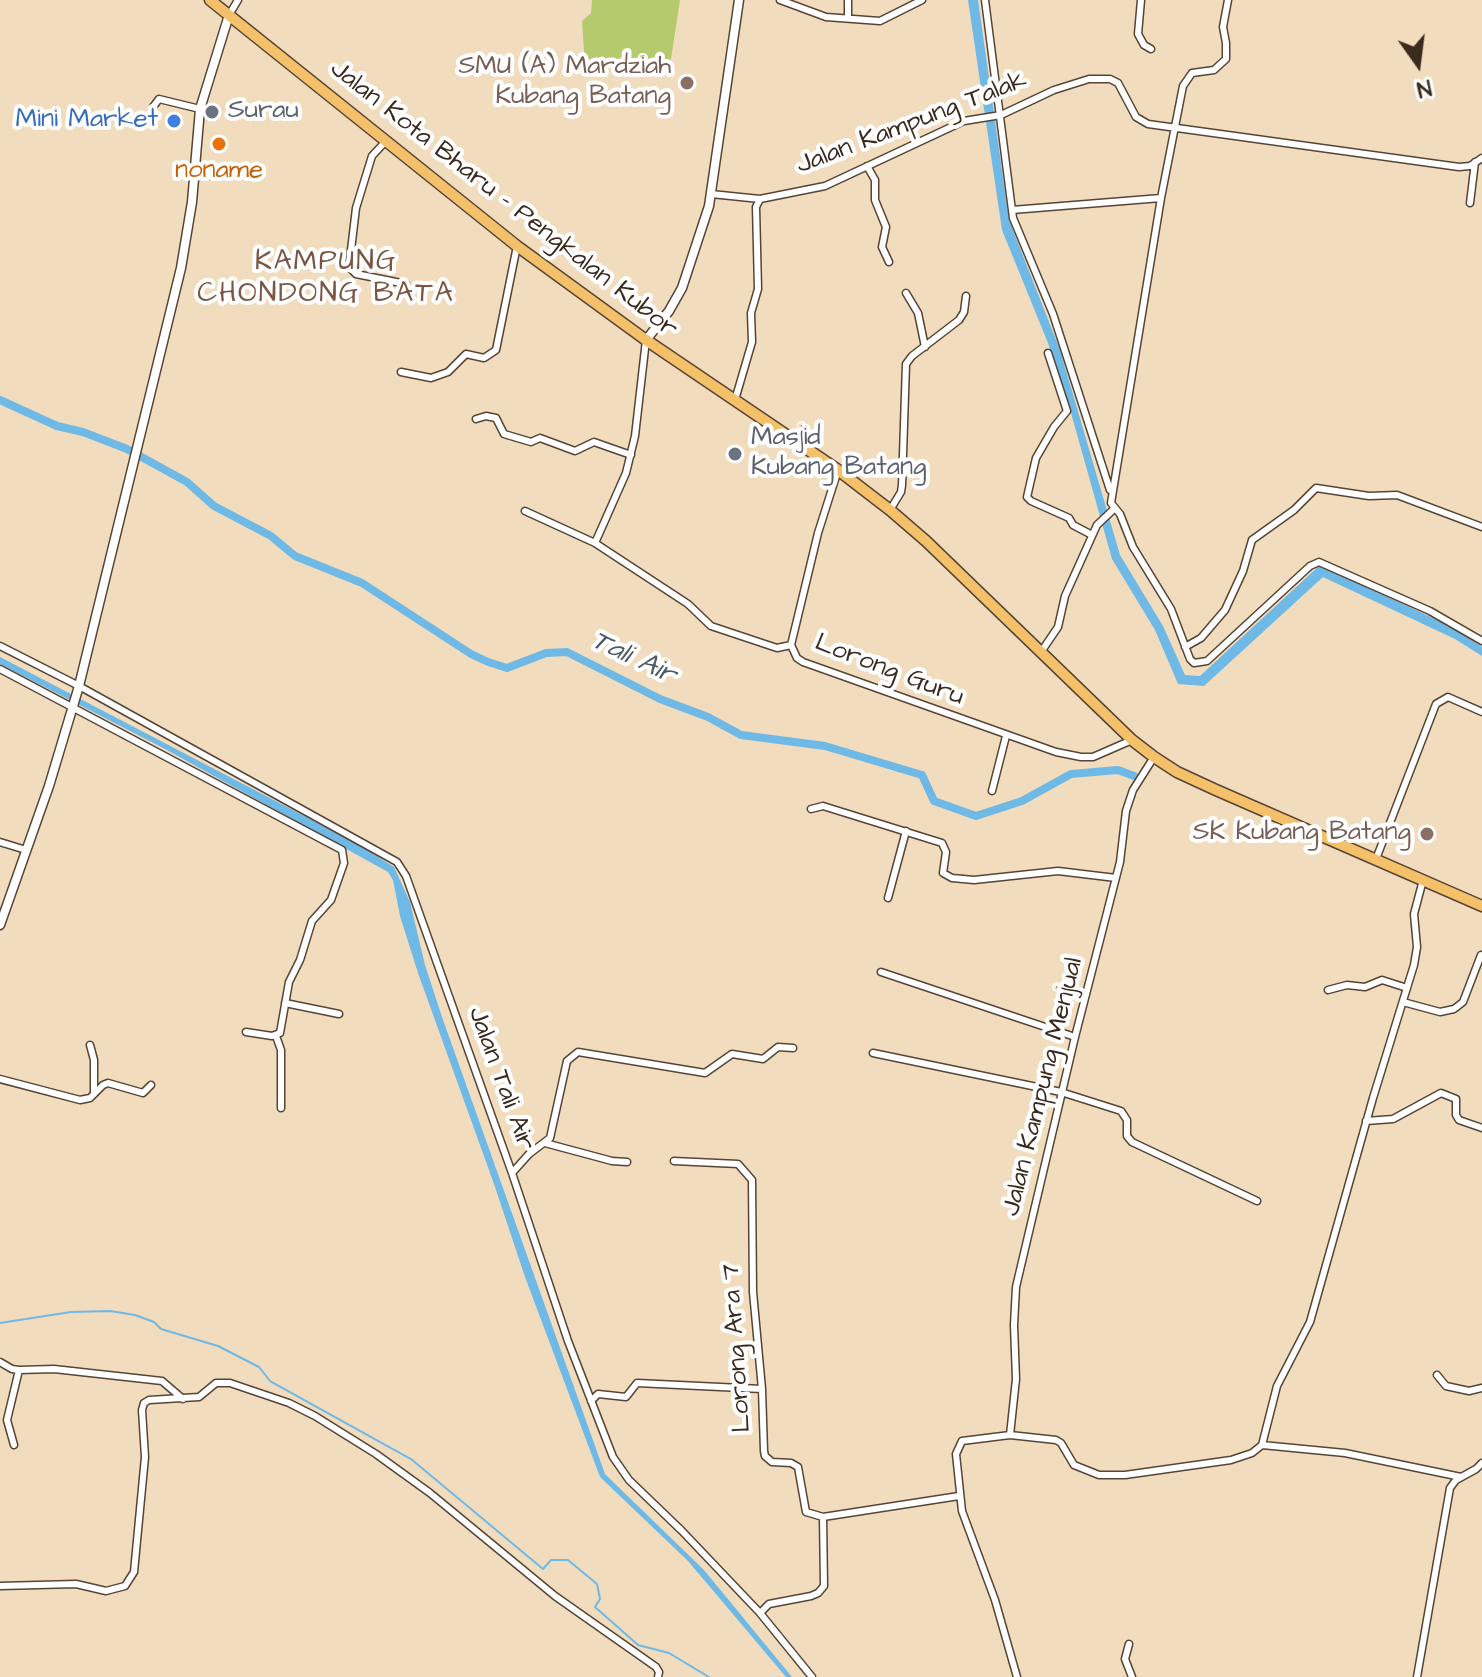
<!DOCTYPE html>
<html>
<head>
<meta charset="utf-8">
<style>
	body { margin:0 }
	#map { position:relative; width:1482px; height:1677px; overflow:hidden; background:#f2dcbe; font-family:"Architects Daughter",sans-serif }
	canvas { display:block }
	.north { position:absolute; left:1378px; top:24px; width:80px; height:80px; -webkit-text-stroke:6px #fff; paint-order:stroke; rotate:166deg; font-size:22px; font-weight:700; line-height:32px; text-align:center; color:#3b2a1e }
	.north::after { content:''; display:block; margin:auto; width:28px; height:36px; background:#3b2a1e; clip-path:polygon(50% 0,100% 100%,50% 72%,0 100%) }
</style>
</head>
<body>
<div id="map">
<canvas width="1482" height="1677"></canvas>
<div class="north">N</div>
</div>
<script>
const g = document.querySelector('canvas').getContext('2d');
g.lineJoin = 'round';
function fillPath(path, color) {
  g.fillStyle = color;
  g.fill(path, 'evenodd');
}
function toPath(rows) {
  const path = new Path2D();
  for (const r of rows) {
    path.moveTo(r[0], r[1]);
    for (let i = 2; i < r.length; i += 2) path.lineTo(r[i], r[i + 1]);
  }
  return path;
}
function trace(path, color, width, dash) {
  g.strokeStyle = color;
  g.lineWidth = width;
  g.lineCap = dash ? 'butt' : 'round';
  g.setLineDash(dash || []);
  g.stroke(path);
}
function write(font, color, halo, rows, align = 'center') {
  g.font = font + ' "Architects Daughter",sans-serif';
  g.lineWidth = 8;
  g.setLineDash([]);
  g.textBaseline = 'middle';
  g.strokeStyle = halo;
  g.fillStyle = color;
  for (const [text, x, y, turn = 0] of rows) {
    g.save();
    g.translate(x, y);
    g.rotate((+turn || 0) * Math.PI / 180);
    g.textAlign = isNaN(turn) ? turn : align;
    if (halo) g.strokeText(text, 0, 0);
    g.fillText(text, 0, 0);
    g.restore();
  }
}
fillPath(toPath([
	[592,0,680,0,669,72,585,66,582,21,591,13]
]), '#b5c96d');
fillPath(toPath([
	[968,0,978,0,1009,220,1060,350,1120,555,1163,626,1185,675,1200,676,1320,565,1450,626,1482,647,1482,656,1455,639,1323,577,1204,686,1178,684,1155,630,1112,559,1071,413,1048,343,1002,230],
	[0,657,358,844,394,867,410,902,425,965,442,1017,605,1474,704,1570,792,1677,786,1677,688,1561,600,1477,525,1277,494,1184,418,973,400,916,393,880,388,872,165,749,0,664]
]), '#6fb9e7');
trace(toPath([
	[0,1323,71,1312,110,1311,135,1315,154,1322,161,1329,218,1346,259,1367,270,1381,411,1459,543,1569,551,1560,568,1560,597,1584,600,1599,595,1607,638,1645,669,1653,709,1677]
]), '#6fb9e7', 2);
trace(toPath([
	[0,400,57,426,83,432,127,449,187,482,214,506,271,536,295,556,362,583,471,654,488,662,507,668,546,653,567,652,660,699,708,717,741,735,825,746,922,775,934,801,976,816,1022,801,1071,774,1118,770,1134,776]
]), '#6fb9e7', 8);
const minor = toPath([
	[780,0,826,17,880,21,922,0],
	[985,0,1013,218,1053,314,1110,490],
	[1141,0,1138,34,1144,45,1151,49],
	[1228,0,1223,27,1226,43,1226,59,1214,70,1192,73,1183,86,1161,198,1111,503,1120,514,1133,547,1171,609,1190,659,1194,663,1207,661,1310,566,1319,562,1430,611,1482,641],
	[229,15,238,0],
	[848,18,848,0],
	[153,107,159,99,200,109],
	[386,141,372,156,356,208,349,267,356,274,406,284],
	[867,166,875,180,875,200,886,227,882,247,889,262],
	[711,194,760,199,825,186,964,121,1001,115,1054,90,1089,79,1110,79,1118,83,1136,117,1148,124,1459,167,1470,166,1482,158],
	[1470,203,1475,162],
	[1012,210,1161,198],
	[906,293,918,313,925,347],
	[1048,353,1067,411,1054,427,1036,458,1027,497,1031,501,1069,518,1073,525,1092,535],
	[401,372,431,378,448,372,466,354,484,358,496,350,517,246],
	[735,400,752,342,751,313,758,289,756,207,760,199],
	[476,419,486,416,496,418,504,434,531,442,540,438,575,451,594,442,631,455],
	[890,510,901,492,902,485,906,364,912,356,959,320,964,312,966,296],
	[525,511,595,543,688,604,711,626,777,648,791,645],
	[595,543,626,473,635,436,646,340],
	[791,645,797,658,803,662,1056,752,1081,757,1093,757,1132,740],
	[791,645,818,533,838,470],
	[0,646,79,686,397,862,406,876,512,1173,568,1341,613,1457,629,1480,682,1531,760,1613,812,1677],
	[1185,647,1201,638,1225,610,1243,571,1252,540,1294,510,1316,488,1369,496,1397,495,1482,527],
	[1041,652,1058,627,1065,596,1097,525,1115,508],
	[0,669,342,850,344,863,331,900,312,921,300,960,289,982,280,1033,272,1036,246,1032],
	[992,791,1006,736],
	[811,809,823,806,942,843,946,852,943,873,952,878,974,880,1058,871,1116,878],
	[0,842,26,850],
	[1376,859,1436,704,1448,697,1482,712],
	[888,898,906,831],
	[881,972,1075,1037],
	[1328,990,1347,985,1365,987,1382,980,1407,988],
	[1403,1002,1440,1012,1454,1009,1463,1002,1481,955],
	[285,1003,339,1014],
	[276,1036,281,1050,281,1108],
	[90,1045,94,1060,94,1094],
	[873,1053,1061,1092,1121,1111,1127,1120,1127,1136,1132,1142,1257,1201],
	[0,1079,80,1100,90,1098,103,1085,108,1083,143,1093,151,1085],
	[1366,1121,1393,1119,1441,1093,1456,1099,1456,1115,1459,1120,1482,1128],
	[545,1143,612,1161,627,1162],
	[674,1161,738,1164,752,1180,753,1292,762,1389,764,1451,765,1456,772,1462,791,1463,798,1467,806,1512,823,1517,959,1496],
	[512,1173,529,1154,550,1138,567,1061,578,1052,705,1073,732,1054,763,1059,778,1047,793,1048],
	[0,1362,12,1369,19,1370,54,1369,162,1381,183,1399],
	[1437,1375,1446,1386,1469,1391,1482,1388],
	[591,1401,598,1394,626,1397,637,1383,762,1389],
	[1010,1435,1016,1379,1014,1325,1016,1287,1075,1037,1120,862,1126,811,1133,790,1154,757],
	[14,1445,7,1420,19,1370],
	[1262,1445,1277,1386,1310,1322,1373,1098,1414,965,1417,947,1414,914,1423,880],
	[0,1586,76,1584,106,1591,125,1586,134,1572,145,1457,142,1410,144,1403,149,1400,199,1397,216,1383,230,1383,289,1403,315,1416,376,1454,430,1493,555,1596,656,1667,659,1672,658,1677],
	[760,1613,769,1604,811,1596,818,1593,824,1586,823,1517],
	[1129,1644,1125,1659,1132,1677],
	[1017,1677,995,1600,962,1511,956,1454,962,1441,1010,1435,1056,1440,1061,1443,1074,1465,1099,1475,1125,1475,1231,1460,1252,1453,1262,1445,1345,1453,1461,1477],
	[1417,1677,1450,1488,1456,1480,1476,1469,1482,1463]
]);
const tertiary = toPath([
	[646,340,669,311,682,288,709,206,739,0],
	[0,925,49,786,79,686,181,268,192,202,200,109,229,15]
]);
const primary = toPath([
	[210,0,517,246,646,340,838,470,890,510,926,541,1132,740,1154,757,1177,772,1216,790,1482,906]
]);
trace(minor, '#564536', 9);
trace(tertiary, '#564536', 11);
trace(primary, '#564536', 13);
trace(minor, '#fff', 6);
trace(tertiary, '#fff', 8);
trace(primary, '#f4c16a', 10);
for (const [x, y, r, color] of [
	[687,83,8,"#8d6e63"],
	[212,112,8,"#6b7280"],
	[174,121,8,"#3f7fe0"],
	[219,144,8,"#e8710a"],
	[735,454,8,"#6b7280"],
	[1427,834,8,"#8d6e63"]
]) {
  const dot = new Path2D();
  dot.arc(x, y, r, 0, 2 * Math.PI);
  g.fillStyle = color;
  g.fill(dot);
  trace(dot, '#fff', 3);
}
write('26px', '#785e54', '#fff', [
	["SMU (A) Mardziah",671,68],
	["Kubang Batang",671,98],
	["SK Kubang Batang",1411,834]
], 'right');
write('26px', '#5b616d', '#fff', [
	["Surau",228,112],
	["Masjid",751,439],
	["Kubang Batang",751,469]
], 'left');
write('26px', '#366cbe', '#fff', [
	["Mini Market",158,121]
], 'right');
write('26px', '#3b2a1e', '#fff', [
	["Jalan Kampung Talak",912,124,-21],
	["Jalan Kota Bharu - Pengkalan Kubor",503,200,38],
	["Lorong Guru",889,671,21],
	["Jalan Tali Air",500,1079,70],
	["Jalan Kampung Menjual",1044,1087,-76],
	["Lorong Ara 7",738,1348,-94]
]);
write('26px', '#c56008', '#fff', [
	["noname",219,172]
]);
g.letterSpacing = '2px';
write('28px', '#7c5545', '#fff', [
	["KAMPUNG",326,263],
	["CHONDONG BATA",326,295]
]);
g.letterSpacing = '0px';
write('italic 28px', '#4d5c64', '#fff', [
	["Tali Air",633,659,25]
]);
</script>
</body>
</html>
